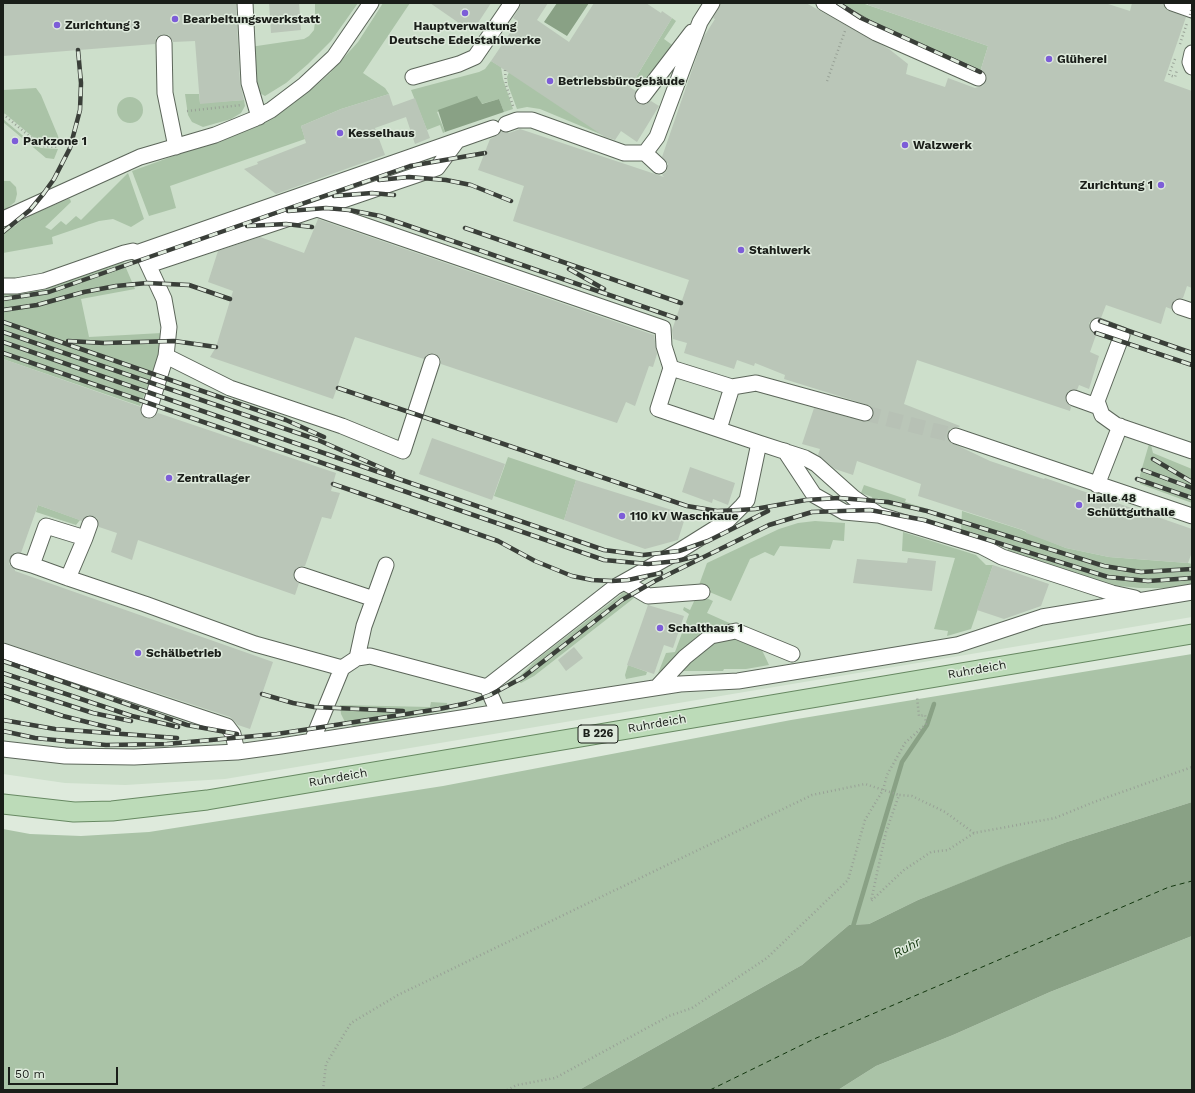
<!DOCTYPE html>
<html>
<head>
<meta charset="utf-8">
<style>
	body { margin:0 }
	#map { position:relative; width:1195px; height:1093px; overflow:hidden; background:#deeadc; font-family:"Work Sans",sans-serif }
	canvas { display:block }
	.frame { position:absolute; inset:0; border:4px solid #1a1e19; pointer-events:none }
	.scale { position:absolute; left:8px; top:1067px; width:110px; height:18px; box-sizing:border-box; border:2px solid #1a1e19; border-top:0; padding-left:5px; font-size:12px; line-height:14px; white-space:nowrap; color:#1a1e19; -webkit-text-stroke:3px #deeadc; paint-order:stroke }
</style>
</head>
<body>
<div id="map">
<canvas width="1195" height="1093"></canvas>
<div class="frame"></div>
<div class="scale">50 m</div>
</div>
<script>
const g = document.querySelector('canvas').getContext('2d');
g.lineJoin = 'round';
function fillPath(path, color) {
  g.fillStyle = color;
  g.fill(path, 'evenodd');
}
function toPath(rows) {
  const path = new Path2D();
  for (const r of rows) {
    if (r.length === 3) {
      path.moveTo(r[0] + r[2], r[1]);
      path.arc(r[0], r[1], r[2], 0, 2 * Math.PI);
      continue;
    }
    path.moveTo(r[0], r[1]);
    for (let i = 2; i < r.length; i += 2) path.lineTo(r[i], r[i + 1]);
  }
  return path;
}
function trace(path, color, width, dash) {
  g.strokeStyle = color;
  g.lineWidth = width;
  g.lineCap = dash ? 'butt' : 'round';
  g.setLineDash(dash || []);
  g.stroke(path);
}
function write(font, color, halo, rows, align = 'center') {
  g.font = font + ' "Work Sans",sans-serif';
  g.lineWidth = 3;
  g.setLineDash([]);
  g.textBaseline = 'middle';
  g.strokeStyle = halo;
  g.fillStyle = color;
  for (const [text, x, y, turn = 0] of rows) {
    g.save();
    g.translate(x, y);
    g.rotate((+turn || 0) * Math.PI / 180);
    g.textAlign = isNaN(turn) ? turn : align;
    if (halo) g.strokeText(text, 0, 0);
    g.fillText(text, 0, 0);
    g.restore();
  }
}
fillPath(toPath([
	[3,3,1192,3,1192,617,225,779,125,785,65,783,3,774]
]), '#cddfcb');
fillPath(toPath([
	[315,3,358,3,331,41,308,64,286,83,265,96,256,91,250,47,304,39,309,36,314,30,315,21],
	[383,3,410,3,363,73,385,88,389,94,341,109,301,126,305,139,170,186,176,208,149,216,132,171,254,127,281,111,312,89,330,73,358,42],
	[841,3,862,3,988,46,979,75,936,56,838,6],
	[672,18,676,21,664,39,675,47,645,83,638,82,635,79],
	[491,61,501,67,503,79,513,109,504,112,499,99,481,104,478,97,437,112,445,132,443,133,440,125,427,130,411,90,479,72,485,69],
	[509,72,605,136,540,109,527,107,517,109,508,85,507,77],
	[36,88,41,95,58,136,60,144,40,143,3,112,3,90],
	[185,94,199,94,200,103,244,100,245,106,241,113,231,119,203,127,192,122,188,115],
	[130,110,13],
	[3,119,34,145,41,148,58,149,54,159,46,158,3,122],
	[128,173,144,219,131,227,113,219,99,221,52,237,53,244,3,253,3,229,15,226,22,219,68,199,70,199,71,202,45,227,51,230,61,221,66,225,76,216,81,220],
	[3,181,10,181,16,187,17,194,15,202,3,211],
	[123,261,135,289,81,299,89,337,162,333,159,356,140,406,3,359,3,292],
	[1149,444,1151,445,1153,453,1192,469,1192,503,1140,484,1140,475],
	[508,457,576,480,564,520,494,496],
	[864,485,906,499,905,502,925,508,925,513,873,502,872,497,861,493],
	[38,505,80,520,76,525,36,512],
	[962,511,1019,529,1066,548,1109,557,1188,563,1192,564,1192,584,1168,588,1139,588,1110,585,1007,551,1010,544,961,530],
	[815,521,845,523,844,541,833,540,830,549,780,546,774,556,765,552,750,559,731,601,707,591,699,585,707,563,779,529,798,523],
	[903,532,976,555,986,565,993,565,971,629,947,636,948,631,934,629,955,558,902,551],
	[628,589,634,598,534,676,521,683,516,680,536,660],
	[696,597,704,597,713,601,707,613,736,626,657,676,666,653,675,652,689,614,683,610,684,607,690,610],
	[728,636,761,648,769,665,746,669,724,669,723,671,683,671,681,668,710,643],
	[1192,654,1192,802,1067,842,1006,865,918,900,869,924,849,925,802,965,579,1090,3,1090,3,829,30,834,81,836,149,832,443,786,791,720],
	[628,665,647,672,646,675,626,679,625,675],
	[431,702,447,703,448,710,359,726,353,726,345,722,341,714,340,705,430,707],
	[1192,936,1192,1090,838,1090,876,1066,953,1035,1050,992]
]), '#aac3a7');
fillPath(toPath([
	[557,3,589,3,567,36,544,22],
	[477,96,482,104,499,99,504,112,445,132,438,110],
	[1192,802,1192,936,1050,992,953,1035,876,1066,838,1090,579,1090,802,965,849,925,869,924,918,900,1005,865,1067,842]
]), '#89a185');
trace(toPath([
	[852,930,902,762,927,725,934,704]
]), '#89a185', 4.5);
trace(toPath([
	[710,1090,814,1039,1169,887,1192,881]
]), '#13370f', 1, [5, 4]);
fillPath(toPath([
	[3,3,236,3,240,83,244,100,200,104,195,41,173,42,169,35,164,34,156,38,155,44,3,56],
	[269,3,299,3,301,30,271,33],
	[430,3,491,3,472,32],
	[522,3,548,3,537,20,569,42,594,3,646,3,661,13,662,11,672,18,630,87,636,91,635,99,638,103,646,104,651,101,659,106,637,142,621,131,615,140,605,137,491,61,518,21,513,18],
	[721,3,806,3,889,49,908,64,906,74,945,87,948,78,975,88,984,85,987,77,981,69,988,46,868,5,868,3,1105,3,1130,11,1132,3,1163,3,1165,9,1169,11,1186,17,1164,81,1192,91,1192,288,1187,286,1183,298,1174,301,1171,309,1166,307,1161,324,1106,305,1101,318,1093,319,1089,323,1091,331,1096,335,1090,352,1099,356,1089,389,1079,385,1077,390,1068,391,1065,399,1071,407,1070,411,917,360,904,404,960,426,959,427,950,429,948,433,950,442,990,461,1044,479,1045,478,1192,529,1192,552,1188,563,1109,557,1066,548,1026,533,1026,531,918,496,921,484,857,461,853,475,835,469,818,455,820,449,802,444,814,408,867,422,874,416,871,406,784,379,785,375,755,363,754,366,737,360,734,369,684,353,687,343,673,339,672,330,689,280,513,221,524,186,478,170,490,139,496,136,501,131,509,133,520,129,664,177,662,175,666,172,668,164,662,157,703,38,715,19,713,18],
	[389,94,393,106,415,98,430,138,415,144,406,117,375,128,385,155,276,194,244,169,258,164,257,162,306,143,301,126,341,109],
	[318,219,654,335,657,354,653,367,649,366,635,406,626,402,617,423,441,364,441,360,435,354,430,353,424,359,355,337,333,399,210,357,216,347,233,291,208,282,218,251,260,237,304,253],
	[3,359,141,407,140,412,146,418,151,419,158,413,336,473,331,491,340,493,331,519,322,517,305,566,300,566,294,572,293,577,299,583,295,595,138,540,132,560,111,552,117,533,99,527,97,518,93,516,88,515,82,521,38,505,21,553,15,552,10,558,9,564,15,570,15,571,273,662,250,729,238,725,230,717,3,642],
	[432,438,505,464,492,500,419,474],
	[690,467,735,483,728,505,713,499,712,503,682,492],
	[576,480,675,511,674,513,685,518,678,540,645,549,564,520],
	[908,558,936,561,932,591,853,583,857,559,907,563],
	[993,565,1049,584,1041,606,1004,619,977,610],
	[648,605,684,616,673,648,664,645,654,674,627,665],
	[574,647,583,658,566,671,558,660]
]), '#bac6b8');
trace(toPath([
	[865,413,956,436]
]), '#b7c1b5', 15, [15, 8]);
const minor = toPath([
	[245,3,249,83,259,117],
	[824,3,876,33,978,78],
	[1172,3,1192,10],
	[164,43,165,93,176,147],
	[1192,53,1190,62,1192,67],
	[413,77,459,64,475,57,512,3],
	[643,96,692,32],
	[506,124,517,120,532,120,624,153,645,153,657,137,700,22,712,3],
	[645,153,659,166],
	[317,209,437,168,457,141],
	[3,219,140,157,215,135,254,119,271,110,304,85,334,57,371,3],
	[139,252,493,128],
	[149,265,317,209,663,328,664,346,671,368],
	[3,286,16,286,44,281,124,253,133,251,144,256,164,299,169,327,166,356,149,410],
	[1180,307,1192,311],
	[1098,326,1122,335,1097,401,1102,415,1116,425,1192,451],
	[166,356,230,388,342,426,403,451,432,362],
	[732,387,756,383,865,413],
	[1074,398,1099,407],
	[719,429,732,387,671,368,658,409,759,443,805,458,816,464,854,498,879,515,981,546,1002,557,1112,593,1135,598],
	[956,436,1192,516],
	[785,451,814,495,844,512,878,515],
	[1097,485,1120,426],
	[85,538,90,524],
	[18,561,32,565],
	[302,575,374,599],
	[68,578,85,538,46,526,32,565,68,578,145,604,255,644,342,668],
	[624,582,648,596,702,592],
	[3,651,227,726,233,734,237,752],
	[357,658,364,626,386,565],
	[657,687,685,657,711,636,736,631,792,654],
	[498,712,487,687,615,587,679,551,727,521,742,506,747,500,759,443],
	[312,741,342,668,357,658,370,656,487,687],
	[3,749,65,756,134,757,237,752,281,746,680,684,738,681,957,645,1042,617,1192,592]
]);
const major = toPath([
	[3,804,74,812,112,811,207,800,1192,634]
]);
trace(minor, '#5c665a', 17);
trace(major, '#678962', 21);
trace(toPath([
	[1180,44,1187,23],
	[1175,59,1169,75,1175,77,1177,70],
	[505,70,506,85,513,106],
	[827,81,845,31],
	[187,111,242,105],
	[3,114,41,146,59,147],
	[974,833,945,812,912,796,899,795,886,832,871,901,904,870,931,852,948,850,974,833,1055,818,1094,802,1192,767],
	[323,1090,326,1064,351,1023,398,995,812,795,865,784,899,795],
	[507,1090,517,1085,555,1078,669,1016,692,1008,767,958,848,880,865,820,883,790,887,775,905,743,926,724,925,715,919,716,917,697]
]), '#98a196', 2.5, [1, 3]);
trace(minor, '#fff', 15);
trace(major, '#bcdbb8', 19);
const rail = toPath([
	[838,3,861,18,980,72],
	[379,180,409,177,446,180,471,185,511,201],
	[334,196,372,193,394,195],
	[288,211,326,208,349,210,380,216,676,318],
	[247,226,286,224,312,227],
	[465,228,681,303],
	[3,232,30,210,44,193,54,179,70,148,80,110,81,83,78,50],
	[569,269,604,289],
	[3,299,49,292,410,166,485,153],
	[3,310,37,305,84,292,116,286,147,283,189,285,230,299],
	[1100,321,1192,353],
	[3,322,286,420,324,437],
	[3,332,318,440,393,473],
	[1096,333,1192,365],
	[68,341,104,343,174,341,216,347],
	[3,342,604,550,643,555,679,551,708,541,768,511],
	[3,353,604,560,648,564,677,561,697,556],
	[338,388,687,506,717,511,739,510,755,509,806,500,839,498,888,502,927,511,1104,566,1141,572,1192,569],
	[1153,459,1192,482],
	[1143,470,1192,488],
	[1137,479,1192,498],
	[333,484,498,541,535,561,572,576,592,580,612,581,628,580,661,573],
	[3,661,187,725,237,734],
	[3,673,132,716,178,727],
	[3,684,93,713,131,721],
	[262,694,293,703,314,707,403,711],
	[3,696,63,716,119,730],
	[3,720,55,729,177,738],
	[3,731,35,738,106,745,167,744,277,734,439,709,468,703,490,695,522,678,622,600,655,581,769,525,812,512,870,510,924,520,1108,577,1148,581,1192,578]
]);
trace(rail, '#3a3f39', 4.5);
trace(rail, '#deeadc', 3, [9]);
trace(toPath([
	[1190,15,1192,7]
]), '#98a196', 2.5, [1, 3]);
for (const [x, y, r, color] of [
	[465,13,4,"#7d5dd8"],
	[175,19,4,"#7d5dd8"],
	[57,25,4,"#7d5dd8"],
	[1049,59,4,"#7d5dd8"],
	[550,81,4,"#7d5dd8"],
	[340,133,4,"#7d5dd8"],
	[15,141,4,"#7d5dd8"],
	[905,145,4,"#7d5dd8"],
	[1161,185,4,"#7d5dd8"],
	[741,250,4,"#7d5dd8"],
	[169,478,4,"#7d5dd8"],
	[1079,505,4,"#7d5dd8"],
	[622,516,4,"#7d5dd8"],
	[660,628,4,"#7d5dd8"],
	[138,653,4,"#7d5dd8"]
]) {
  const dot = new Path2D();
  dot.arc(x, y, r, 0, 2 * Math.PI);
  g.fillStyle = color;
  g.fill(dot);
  trace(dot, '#deeadc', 1.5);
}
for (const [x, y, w] of [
	[598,734,40]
]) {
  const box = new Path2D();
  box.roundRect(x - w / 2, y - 9, w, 18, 3);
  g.fillStyle = '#deeadc';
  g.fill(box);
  trace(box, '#1a1e19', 1);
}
write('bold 11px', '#1a1e19', null, [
	["B 226",598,734]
]);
write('bold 12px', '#1a1e19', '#deeadc', [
	["Bearbeitungswerkstatt",183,19],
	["Zurichtung 3",65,25],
	["Hauptverwaltung",465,26,"center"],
	["Deutsche Edelstahlwerke",465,40,"center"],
	["Glüherei",1057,59],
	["Betriebsbürogebäude",558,81],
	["Kesselhaus",348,133],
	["Parkzone 1",23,141],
	["Walzwerk",913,145],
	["Zurichtung 1",1153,185,"right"],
	["Stahlwerk",749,250],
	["Zentrallager",177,478],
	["Halle 48",1087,498],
	["Schüttguthalle",1087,512],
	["110 kV Waschkaue",630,516],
	["Schalthaus 1",668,628],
	["Schälbetrieb",146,653]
], 'left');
write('12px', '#1a1e19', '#deeadc', [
	["Ruhrdeich",977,670,-10],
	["Ruhrdeich",657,724,-10],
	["Ruhrdeich",338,778,-10]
]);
write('italic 13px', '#13370f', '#deeadc', [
	["Ruhr",907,948,-28]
]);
</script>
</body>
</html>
